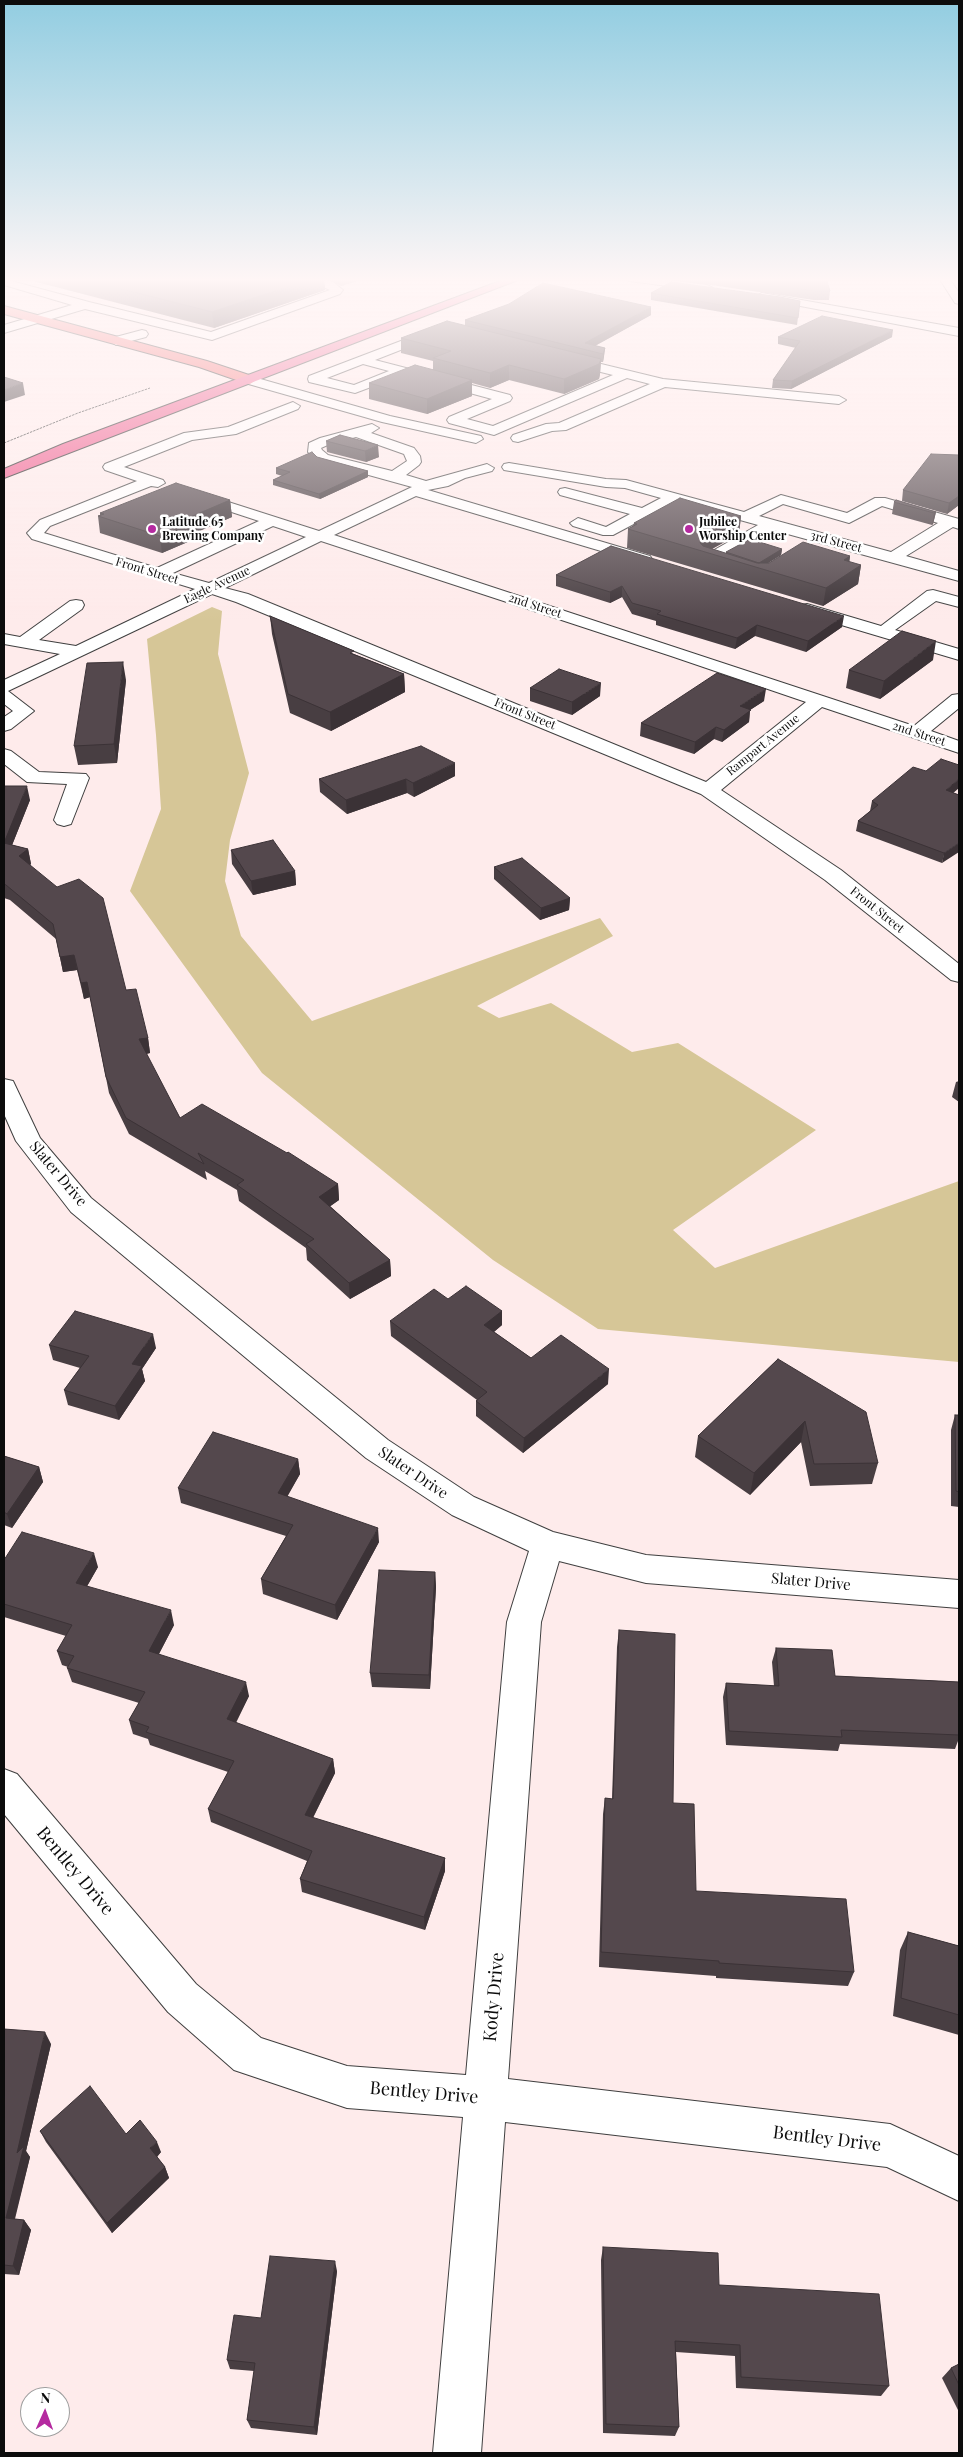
<!DOCTYPE html>
<html>
<head>
<meta charset="utf-8">
<style>
	body { margin:0 }
	#map { position:relative; width:963px; height:2457px; overflow:hidden; background:#feebeb; font-family:"Playfair Display",serif }
	canvas { display:block }
	.frame { position:absolute; inset:0; border:5px solid #0c0c0c; pointer-events:none }
	.north { position:absolute; left:20px; top:2387px; width:50px; height:50px; box-sizing:border-box; background:#fff; border:1px solid #9e9e9e; border-radius:50%; rotate:2deg; font-size:14px; font-weight:700; line-height:20px; text-align:center; color:#0c0c0c }
	.north::after { content:''; display:block; margin:auto; width:18px; height:22px; background:#b52aa0; clip-path:polygon(50% 0,100% 100%,50% 72%,0 100%) }
</style>
</head>
<body>
<div id="map">
<canvas width="963" height="2457"></canvas>
<div class="frame"></div>
<div class="north">N</div>
</div>
<script>
const g = document.querySelector('canvas').getContext('2d');
g.lineJoin = 'round';
function fillPath(path, color) {
  g.fillStyle = color;
  g.fill(path, 'evenodd');
}
function toPath(rows) {
  const path = new Path2D();
  for (const r of rows) {
    path.moveTo(r[0], r[1]);
    for (let i = 2; i < r.length; i += 2) path.lineTo(r[i], r[i + 1]);
  }
  return path;
}
function trace(path, color, width, dash) {
  g.strokeStyle = color;
  g.lineWidth = width;
  g.lineCap = dash ? 'butt' : 'round';
  g.setLineDash(dash || []);
  g.stroke(path);
}
function write(font, color, halo, rows, align = 'center') {
  g.font = font + ' "Playfair Display",serif';
  g.lineWidth = 5;
  g.setLineDash([]);
  g.textBaseline = 'middle';
  g.strokeStyle = halo;
  g.fillStyle = color;
  for (const [text, x, y, turn = 0] of rows) {
    g.save();
    g.translate(x, y);
    g.rotate((+turn || 0) * Math.PI / 180);
    g.textAlign = isNaN(turn) ? turn : align;
    if (halo) g.strokeText(text, 0, 0);
    g.fillText(text, 0, 0);
    g.restore();
  }
}
fillPath(toPath([
	[212,607,222,611,218,654,249,773,230,840,225,881,241,936,312,1021,600,918,613,936,477,1006,499,1018,551,1003,632,1052,678,1043,816,1130,673,1230,715,1268,959,1181,959,1362,598,1329,493,1260,262,1073,130,891,161,809,156,735,147,639]
]), '#d6c697');
const minor = toPath([
	[307,278,322,278,333,282,343,290,340,294,212,340,85,309,4,333,4,325,72,305,4,285,4,279,89,302,211,332,330,290,308,280,307,278],
	[623,278,652,278,707,285,713,288,707,291,629,281,623,278],
	[939,278,949,278,959,293,959,304,955,303,939,278],
	[762,293,959,328,959,336,758,298,756,296,762,293],
	[435,328,439,329,441,332,439,335,375,360,510,395,512,398,510,401,467,419,493,426,613,375,560,362,558,359,560,356,564,355,663,379,839,396,846,400,839,404,665,387,566,430,552,431,518,442,513,441,511,438,513,435,546,424,559,423,650,384,627,378,494,435,449,423,447,420,449,417,492,399,403,375,355,393,309,382,308,379,309,376,435,328],
	[363,364,389,371,354,385,327,378,363,364],
	[142,330,146,331,148,334,146,337,116,345,110,341,112,338,142,330],
	[250,376,390,416,481,436,483,439,476,443,382,422,245,383,244,380,250,376],
	[293,402,300,406,298,409,236,434,192,440,124,467,163,480,165,483,158,487,151,486,50,526,44,533,157,568,259,521,192,499,190,496,192,493,197,492,319,531,412,487,318,461,308,452,309,443,320,438,372,424,379,428,371,433,414,448,420,456,421,462,419,465,406,475,426,481,487,464,494,468,492,471,465,478,448,486,428,490,650,556,652,559,650,562,638,562,416,496,334,535,914,726,952,695,959,694,959,708,931,731,959,741,959,753,822,707,721,790,841,870,959,964,959,982,951,980,825,880,701,794,236,602,212,594,8,691,34,711,11,729,4,731,4,717,13,711,4,704,4,680,60,654,4,644,4,634,20,637,70,601,76,600,82,601,84,605,82,609,39,640,76,646,195,589,32,539,27,533,40,520,137,481,105,470,103,467,105,464,184,433,228,427,293,402],
	[356,437,404,454,407,461,392,471,328,455,322,450,321,448,330,444,356,437],
	[273,526,306,537,209,583,173,573,273,526],
	[321,541,671,656,806,702,706,782,248,594,225,588,321,541],
	[509,463,606,479,626,480,744,512,781,495,847,513,875,498,885,498,959,519,959,529,953,527,906,556,959,571,959,581,773,530,721,559,733,563,735,566,733,569,721,569,702,563,700,560,702,557,758,525,675,502,613,535,603,535,573,526,570,523,578,518,606,527,630,514,560,495,558,492,560,489,565,488,642,508,661,498,625,488,606,487,504,470,502,467,504,464,509,463],
	[783,504,849,523,882,506,938,523,891,552,759,516,783,504],
	[933,590,959,597,959,607,936,601,895,630,959,649,959,660,801,613,799,609,801,605,807,604,881,626,927,591,933,590],
	[4,749,11,751,39,772,86,774,89,778,71,824,64,826,57,824,54,820,67,784,27,782,4,764,4,749],
	[4,1079,13,1081,40,1138,91,1198,388,1440,474,1497,553,1532,646,1555,959,1580,959,1608,646,1583,559,1561,541,1622,508,2079,890,2124,959,2156,959,2201,887,2167,505,2122,481,2453,433,2453,463,2117,347,2108,234,2070,168,2012,4,1814,4,1769,17,1774,196,1984,261,2038,347,2066,466,2075,507,1622,529,1551,452,1515,366,1458,71,1212,16,1141,4,1114,4,1079]
]);
const major = toPath([
	[4,306,207,361,255,377,256,380,250,384,245,383,199,367,4,314,4,306]
]);
const highway = toPath([
	[508,278,523,278,4,478,4,469,63,444,508,278]
]);
trace(minor, '#3f3f3f', 2);
trace(major, '#1d1d1d', 2);
trace(highway, '#1d1d1d', 2);
trace(toPath([
	[4,443,78,413,150,388]
]), '#2e2e2e', 1, [2.5, 1]);
fillPath(minor, '#fff');
fillPath(major, '#f3676d');
fillPath(highway, '#ee598c');
fillPath(toPath([
	[21,278,324,278,325,290,214,328],
	[325,278,367,278,341,286],
	[684,278,826,278,830,291,829,300,814,300,684,281],
	[651,293,800,301,797,325,651,300],
	[651,315,595,346,605,348,604,356,603,362,601,362,600,374,599,379,564,394,509,380,490,388,472,383,472,396,427,414,369,399,369,383,433,370,433,361,401,353,401,338,465,326,465,320],
	[778,337,892,337,791,389,772,388,773,380,796,348,778,344],
	[340,435,379,457,366,462,327,452,326,441],
	[959,455,959,505,947,514,902,501,903,490],
	[317,457,368,471,368,477,320,499,273,485,273,480,282,476,276,474,276,468],
	[230,500,232,517,197,532,197,538,162,553,100,533,98,516,100,515,100,513],
	[894,502,936,512,933,524,932,525,892,514],
	[741,516,739,534,712,549,726,554,726,552,782,549,781,555,768,563,850,556,849,562,861,565,858,584,823,606,627,548,628,529,633,526,634,523],
	[611,546,842,627,806,652,755,636,735,649,656,625,656,621,632,614,622,597,610,603,556,586,556,575],
	[270,616,354,654,404,674,405,692,331,731,290,713,272,634],
	[933,660,880,699,846,688,849,670],
	[126,680,117,763,78,765,74,746],
	[530,688,600,696,572,715,530,701],
	[764,701,750,710,749,722,722,742,714,739,694,754,640,736,641,723],
	[455,776,414,797,407,793,347,814,320,792,319,779],
	[4,786,30,800,12,845,28,849,31,864,30,865,126,990,148,1038,150,1053,146,1054,180,1118,338,1184,339,1200,330,1206,390,1260,391,1276,350,1299,307,1260,306,1248,239,1201,237,1190,205,1171,207,1180,129,1134,109,1093,90,997,84,999,77,970,63,972,56,939,10,900,4,898],
	[954,793,959,795,942,863,856,831,858,821,870,811,872,801],
	[231,850,295,871,296,885,253,895,232,864],
	[494,867,570,898,569,910,540,920,494,879],
	[959,1081,959,1102,952,1097,956,1082],
	[448,1299,502,1311,502,1325,494,1332,531,1358,608,1384,523,1453,476,1416,476,1401,477,1400,391,1336,390,1321],
	[49,1345,156,1348,142,1369,145,1381,119,1420,68,1405,64,1390,80,1368,53,1360],
	[778,1359,878,1463,872,1484,810,1486,801,1442,750,1495,695,1457,698,1436],
	[955,1415,959,1415,959,1507,951,1506,951,1430],
	[4,1456,39,1467,43,1482,12,1528,4,1525],
	[298,1459,300,1474,287,1496,379,1542,337,1620,263,1594,261,1579,286,1536,181,1503,178,1488],
	[4,1560,98,1567,87,1586,174,1625,159,1654,249,1696,236,1723,333,1759,335,1773,313,1818,445,1858,445,1871,425,1930,302,1892,300,1879,307,1861,211,1822,208,1809,228,1772,150,1745,148,1739,133,1734,129,1720,139,1703,72,1682,67,1668,68,1667,62,1665,57,1651,66,1636,4,1617],
	[435,1572,436,1587,430,1689,372,1687,370,1673],
	[619,1630,673,1803,696,1891,854,1972,848,1986,716,1978,716,1976,599,1967,603,1814,605,1798,612,1799,617,1647],
	[776,1648,835,1676,959,1682,959,1741,958,1741,955,1749,840,1744,838,1751,726,1745,723,1697,726,1683,774,1686,772,1662],
	[908,1932,959,1946,959,2035,893,2016,900,1950],
	[4,2029,51,2044,26,2151,30,2157,15,2219,24,2220,31,2230,19,2275,4,2274],
	[40,2131,126,2134,161,2152,157,2157,165,2167,169,2178,112,2233,46,2142],
	[603,2247,719,2285,889,2386,881,2396,736,2388,735,2356,676,2352,679,2427,675,2436,603,2433,601,2260],
	[337,2271,317,2435,251,2428,247,2420,254,2371,230,2369,227,2360,261,2318],
	[959,2364,959,2412,942,2378,951,2368]
]), '#483e42');
fillPath(toPath([
	[313,278,324,278,325,290,214,328,212,312],
	[341,278,367,278,341,286],
	[651,307,651,315,587,350,585,343],
	[893,330,892,337,791,389,792,381],
	[605,348,604,356,603,362,603,354],
	[601,359,600,374,599,379,564,394,564,379],
	[509,365,509,380,490,388,490,373],
	[472,380,472,396,427,414,427,399],
	[23,383,25,395,4,402,4,390],
	[378,445,379,457,366,462,365,451],
	[368,471,368,477,320,499,319,494],
	[959,496,959,505,947,514,949,503],
	[230,500,232,517,197,532,197,538,162,553,160,536,188,518],
	[936,512,933,524,932,525,934,513],
	[741,516,739,534,706,552,700,543,703,537],
	[782,549,781,555,760,568,759,563],
	[850,556,848,573,861,565,858,584,823,606,826,588,844,560],
	[622,586,622,597,610,603,610,592],
	[844,616,842,627,806,652,808,641],
	[757,625,755,636,735,649,737,638],
	[936,641,933,660,880,699,884,681],
	[123,662,126,680,117,763,114,744],
	[404,674,405,692,331,731,330,712],
	[601,683,600,696,572,715,572,702],
	[766,689,764,701,750,710,749,722,722,742,724,730,740,706],
	[716,727,714,739,694,754,695,742],
	[455,763,455,776,414,797,413,783],
	[406,779,407,793,347,814,346,800],
	[959,779,959,788,944,801,946,790],
	[27,786,30,800,7,858,4,843],
	[959,843,959,852,942,863,944,853],
	[28,849,31,864,23,871,19,856],
	[295,871,296,885,253,895,251,881],
	[570,898,569,910,540,920,541,908],
	[74,955,77,970,63,972,60,957],
	[87,982,90,997,84,999,81,983],
	[148,1038,150,1053,141,1055,139,1039],
	[338,1184,339,1200,321,1213,319,1197],
	[390,1260,391,1276,350,1299,349,1283],
	[502,1311,502,1325,484,1340,484,1325],
	[153,1334,156,1348,142,1369,145,1381,119,1420,115,1406,132,1364],
	[609,1369,608,1384,523,1453,524,1438],
	[805,1421,801,1442,750,1495,754,1473],
	[298,1459,300,1474,281,1508,278,1493],
	[39,1467,43,1482,12,1528,7,1514],
	[378,1528,379,1542,337,1620,335,1605],
	[94,1553,98,1567,81,1597,76,1583],
	[435,1572,436,1587,430,1689,429,1675],
	[171,1610,174,1625,153,1665,149,1651],
	[246,1682,249,1696,230,1733,227,1719],
	[333,1759,335,1773,307,1829,305,1815],
	[445,1858,445,1871,425,1930,424,1917],
	[45,2032,51,2044,26,2151,30,2157,12,2228,6,2218,17,2153],
	[157,2142,161,2152,155,2159,150,2148],
	[165,2167,169,2178,112,2233,107,2223],
	[24,2220,31,2230,19,2275,13,2266],
	[335,2261,337,2271,317,2435,314,2427]
]), '#3b3236');
const building = toPath([
	[79,278,313,278,212,312,79,278],
	[723,278,826,278,830,291,815,291,723,278],
	[671,282,780,297,800,301,798,318,651,293,671,282],
	[543,283,651,307,585,343,605,348,603,354,465,320,509,304,543,283],
	[822,316,893,330,792,381,773,380,800,341,778,337,822,316],
	[447,321,601,359,599,364,564,379,509,365,490,373,433,358,451,351,401,338,447,321],
	[415,365,472,380,427,399,369,383,415,365],
	[4,377,23,383,4,390,4,377],
	[340,435,378,445,365,451,326,441,340,435],
	[312,452,317,457,368,471,319,494,273,480,290,472,276,468,312,452],
	[931,454,959,455,959,496,949,503,903,490,931,454],
	[176,483,230,500,188,518,195,521,160,536,98,516,104,514,100,513,176,483],
	[680,498,741,516,703,537,700,543,703,546,757,563,769,563,803,542,850,556,844,560,861,565,826,588,628,529,637,524,634,523,680,498],
	[896,500,936,512,934,513,894,502,896,500],
	[750,539,782,549,759,563,726,552,750,539],
	[611,546,844,616,808,641,757,625,737,638,657,614,661,611,632,603,622,586,610,592,556,575,611,546],
	[270,616,354,651,350,653,404,674,330,712,288,694,270,616],
	[902,631,936,641,884,681,849,670,902,631],
	[123,662,114,744,74,746,87,663,123,662],
	[559,669,601,683,572,702,530,688,559,669],
	[717,673,766,689,740,706,751,710,724,730,716,727,695,742,641,723,717,673],
	[421,746,455,763,413,783,406,779,346,800,319,779,421,746],
	[941,759,959,765,959,779,946,790,959,795,959,843,944,853,858,821,878,805,872,801,913,767,926,771,941,759],
	[4,786,27,786,4,843,28,849,19,856,57,887,79,879,103,898,126,990,136,989,148,1038,139,1039,180,1118,202,1104,287,1153,288,1152,338,1184,319,1197,390,1260,349,1283,306,1244,314,1239,237,1185,244,1180,198,1153,204,1164,126,1118,106,1077,87,982,81,983,74,955,60,957,53,924,6,885,4,884,4,786],
	[273,840,295,871,251,881,231,850,273,840],
	[522,858,570,898,541,908,494,867,522,858],
	[466,1286,502,1311,484,1325,531,1358,561,1335,609,1369,524,1438,476,1401,487,1392,390,1321,434,1289,448,1299,466,1286],
	[75,1311,153,1334,132,1364,142,1366,115,1406,64,1390,89,1356,49,1345,75,1311],
	[778,1359,866,1412,878,1463,814,1464,805,1421,754,1473,698,1436,778,1359],
	[955,1415,959,1415,959,1492,956,1491,955,1415],
	[213,1432,298,1459,278,1493,378,1528,335,1605,261,1579,293,1525,178,1488,213,1432],
	[4,1456,39,1467,7,1514,4,1512,4,1456],
	[22,1532,94,1553,76,1583,171,1610,149,1651,246,1682,227,1719,333,1759,305,1815,445,1858,424,1917,300,1879,312,1851,208,1809,234,1761,146,1732,149,1727,129,1720,145,1692,67,1668,74,1656,57,1651,72,1625,4,1604,4,1560,22,1532],
	[379,1570,435,1572,429,1675,370,1673,379,1570],
	[619,1630,675,1634,673,1803,694,1804,696,1891,846,1899,854,1972,719,1963,719,1961,601,1952,605,1798,613,1799,619,1630],
	[776,1648,832,1650,835,1676,959,1682,959,1735,841,1730,842,1737,729,1731,726,1683,779,1686,776,1648],
	[908,1932,959,1946,959,2015,901,1998,908,1932],
	[4,2029,45,2032,17,2153,24,2146,6,2218,24,2220,13,2266,4,2265,4,2029],
	[90,2086,126,2134,140,2120,157,2142,150,2148,165,2167,107,2223,40,2131,90,2086],
	[603,2247,718,2253,719,2285,879,2294,889,2386,741,2377,740,2345,675,2341,679,2427,606,2424,603,2247],
	[270,2256,335,2261,314,2427,247,2420,255,2363,227,2360,234,2315,261,2318,270,2256],
	[959,2364,959,2385,951,2368,959,2364]
]);
fillPath(building, '#54484d');
trace(building, '#3b3236', 1);
const sky = g.createLinearGradient(0, 0, 0, 622);
sky.addColorStop(0, '#92cde1');
sky.addColorStop(0.45, '#fff6f6');
sky.addColorStop(1, '#fff6f600');
g.fillStyle = sky;
g.fillRect(0, 0, 963, 622);
for (const [x, y, r, color] of [
	[152,529,5,"#b52aa0"],
	[689,529,5,"#b52aa0"]
]) {
  const dot = new Path2D();
  dot.arc(x, y, r, 0, 2 * Math.PI);
  g.fillStyle = color;
  g.fill(dot);
  trace(dot, '#fff', 2);
}
write('bold 12px', '#0c0c0c', '#fff', [
	["Latitude 65",162,522],
	["Brewing Company",162,536],
	["Jubilee",699,522],
	["Worship Center",699,536]
], 'left');
write('12px', '#0c0c0c', '#fff', [
	["3rd Street",836,542,15],
	["Front Street",147,571,17],
	["Eagle Avenue",217,585,-25],
	["2nd Street",535,606,18],
	["Front Street",525,714,22],
	["2nd Street",919,734,18],
	["Rampart Avenue",763,745,-39],
	["Front Street",877,910,39]
]);
write('15px', '#0c0c0c', '#fff', [
	["Slater Drive",58,1174,50],
	["Slater Drive",413,1473,34],
	["Slater Drive",811,1582,5]
]);
write('18px', '#0c0c0c', '#fff', [
	["Bentley Drive",75,1871,50],
	["Kody Drive",494,1997,-85],
	["Bentley Drive",424,2093,5],
	["Bentley Drive",827,2139,7]
]);
</script>
</body>
</html>
